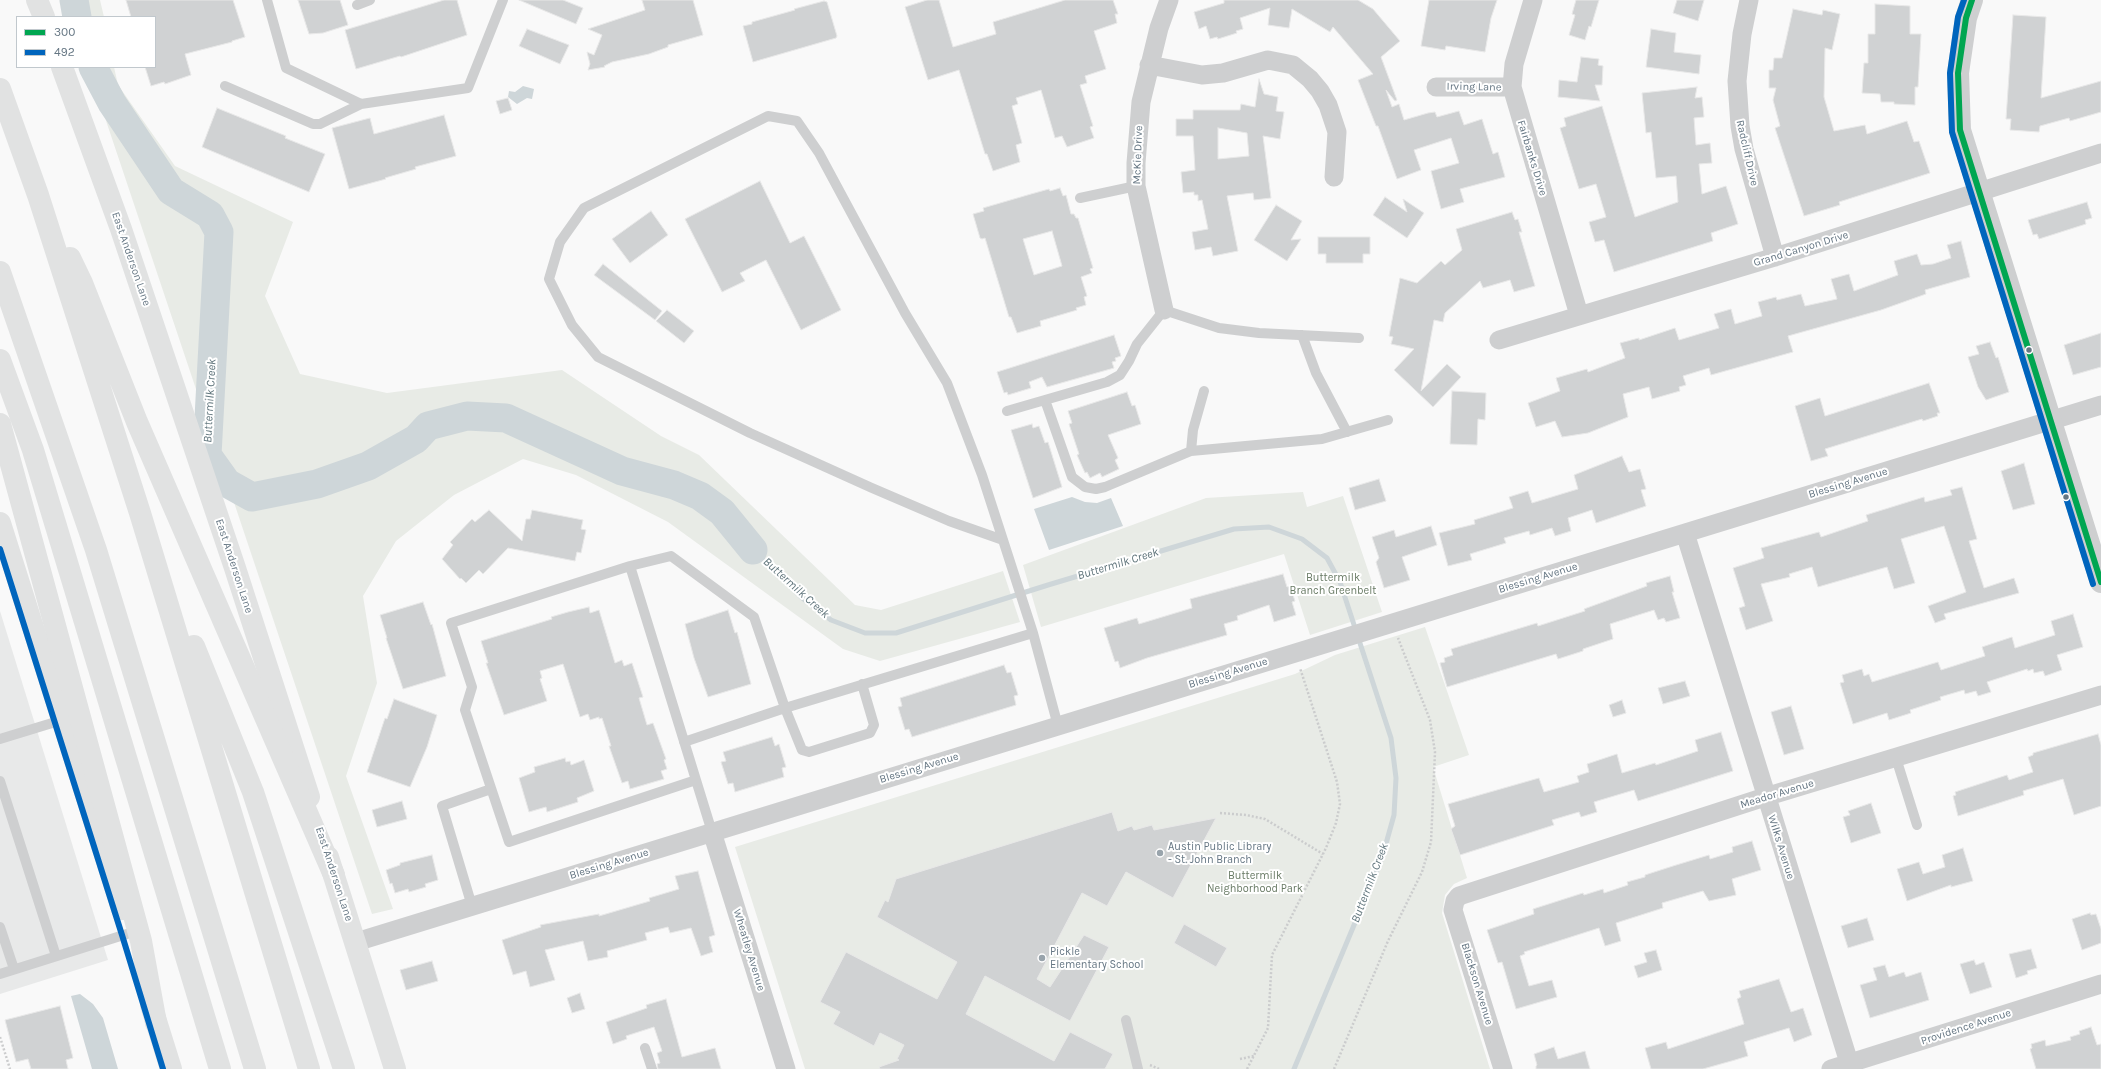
<!DOCTYPE html>
<html>
<head>
<meta charset="utf-8">
<style>
	body { margin:0 }
	#map { position:relative; width:2101px; height:1069px; overflow:hidden; background:#f9f9f9; font-family:Karla,sans-serif }
	canvas { display:block }
	.legend { position:absolute; left:16px; top:16px; width:140px; height:52px; box-sizing:border-box; background:#fff; border:1px solid #c1c8cd; margin:0; padding:5px 7px; list-style:none; font-size:12px; color:#657683 }
	.legend li { display:flex; align-items:center; gap:8px; height:20px }
	.legend b { width:20px; border:1px solid #c1c8cd }
</style>
</head>
<body>
<div id="map">
<canvas width="2101" height="1069"></canvas>
<ul class="legend">
<li><b style="height:5px;background:#00a651"></b>300</li>
<li><b style="height:5px;background:#0065bd"></b>492</li>
</ul>
</div>
<script>
const g = document.querySelector('canvas').getContext('2d');
g.lineJoin = 'round';
function fillPath(path, color) {
  g.fillStyle = color;
  g.fill(path, 'evenodd');
}
function toPath(rows) {
  const path = new Path2D();
  for (const r of rows) {
    path.moveTo(r[0], r[1]);
    for (let i = 2; i < r.length; i += 2) path.lineTo(r[i], r[i + 1]);
  }
  return path;
}
function trace(path, color, width, dash) {
  g.strokeStyle = color;
  g.lineWidth = width;
  g.lineCap = dash ? 'butt' : 'round';
  g.setLineDash(dash || []);
  g.stroke(path);
}
function write(font, color, halo, rows, align = 'center') {
  g.font = font + ' Karla,sans-serif';
  g.lineWidth = 4;
  g.setLineDash([]);
  g.textBaseline = 'middle';
  g.strokeStyle = halo;
  g.fillStyle = color;
  for (const [text, x, y, turn = 0] of rows) {
    g.save();
    g.translate(x, y);
    g.rotate((+turn || 0) * Math.PI / 180);
    g.textAlign = isNaN(turn) ? turn : align;
    if (halo) g.strokeText(text, 0, 0);
    g.fillText(text, 0, 0);
    g.restore();
  }
}
fillPath(toPath([
	[0,611,108,960,0,994]
]), '#e8e9e9');
fillPath(toPath([
	[65,0,100,0,104,17,71,17],
	[88,67,114,67,118,85,175,166,293,222,265,296,300,374,387,393,562,370,661,436,699,455,855,605,881,610,1003,571,1020,622,880,661,843,649,668,522,576,475,523,459,454,495,396,541,363,596,377,683,346,776,393,909,372,914],
	[1303,492,1307,507,1343,496,1382,612,1310,635,1284,554,1041,627,1023,565,1206,498],
	[1425,627,1469,755,1433,767,1467,878,1454,884,1445,895,1442,913,1490,1069,805,1069,735,847,1295,674,1335,655]
]), '#e8ebe6');
fillPath(toPath([
	[523,86,534,89,532,99,527,98,517,104,508,97,509,91,515,92],
	[1072,497,1085,502,1097,503,1111,498,1123,526,1049,550,1034,509],
	[80,994,93,1004,103,1018,118,1069,92,1069,71,996]
]), '#ced6d9');
trace(toPath([
	[103,108,112,103],
	[753,550,801,597,831,620,865,633,896,633,1048,585,1234,529,1269,527,1302,539,1327,558,1340,582,1391,738,1396,778,1394,815,1382,858,1294,1069]
]), '#ced6d9', 5);
trace(toPath([
	[74,0,77,17],
	[93,67,112,103,171,191,210,215,219,232,207,455,227,483,252,497,317,484,368,466,416,439,428,426,467,416,506,418,622,471,674,485,700,496,722,512,753,550]
]), '#ced6d9', 29);
const building = toPath([
	[126,0,233,0,245,37,232,41,232,42,185,54,191,75,165,84,164,82,151,86,145,67,155,67,155,17,131,17,126,0],
	[298,0,340,0,348,25,323,33,309,34,298,0],
	[444,0,457,0,467,35,401,57,400,56,356,69,345,30,444,0],
	[519,0,563,0,583,8,576,24,519,0],
	[642,0,693,0,703,35,668,45,668,47,649,54,612,62,604,66,605,67,588,70,590,64,587,52,594,55,602,35,588,29,645,10,642,0],
	[927,0,939,0,953,47,996,34,993,22,1065,0,1113,0,1118,14,1115,14,1117,23,1094,31,1106,69,1085,76,1087,83,1080,85,1093,126,1090,127,1094,138,1067,147,1062,136,1055,138,1041,90,1016,98,1018,104,1012,106,1022,143,1016,145,1020,162,993,171,987,154,985,154,959,70,928,80,905,7,927,0],
	[1224,0,1358,0,1373,9,1400,41,1381,57,1397,100,1395,101,1386,90,1392,107,1399,104,1404,120,1428,113,1435,112,1437,117,1459,111,1464,125,1482,119,1493,154,1498,152,1505,177,1460,189,1464,202,1441,209,1431,171,1459,163,1451,138,1414,150,1421,170,1397,179,1378,126,1376,126,1358,80,1373,74,1333,27,1330,32,1292,9,1289,28,1268,25,1270,8,1240,18,1243,29,1236,31,1237,33,1218,39,1217,37,1210,39,1206,26,1199,29,1194,12,1224,3,1224,0],
	[1429,0,1497,0,1491,18,1485,52,1446,46,1445,50,1421,46,1429,0],
	[1576,0,1599,0,1591,27,1589,26,1585,40,1569,35,1575,15,1572,14,1576,0],
	[1677,0,1704,0,1698,21,1673,13,1677,0],
	[824,1,827,2,837,36,836,38,753,62,743,26,752,24,752,22,795,10,794,9,824,1],
	[1875,4,1910,6,1910,34,1921,34,1918,87,1915,87,1915,105,1894,104,1894,102,1881,102,1880,94,1862,93,1864,63,1868,63,1868,34,1875,34,1875,4],
	[1793,9,1822,15,1823,10,1840,14,1832,50,1825,48,1824,97,1834,131,1865,125,1867,134,1907,121,1914,142,1919,141,1930,173,1839,202,1840,205,1804,216,1775,128,1780,126,1773,100,1776,88,1769,88,1769,70,1773,70,1774,58,1782,58,1793,9],
	[2013,15,2046,17,2041,98,2101,81,2101,112,2070,121,2069,118,2040,126,2039,132,2010,130,2011,119,2006,119,2013,15],
	[527,29,569,45,560,64,519,46,527,29],
	[1651,29,1676,33,1674,52,1701,55,1699,74,1646,67,1651,29],
	[1581,57,1599,59,1598,65,1603,66,1602,85,1595,85,1600,101,1558,97,1559,80,1577,82,1581,57],
	[1259,79,1264,94,1278,97,1276,111,1284,112,1280,139,1263,136,1271,198,1254,200,1253,193,1227,196,1238,251,1213,256,1211,247,1195,250,1192,232,1208,229,1202,200,1198,201,1198,195,1194,195,1194,192,1183,193,1181,172,1195,170,1193,136,1176,136,1176,119,1193,119,1193,110,1240,110,1241,104,1255,107,1259,79],
	[1218,128,1247,133,1249,156,1218,159,1218,128],
	[1697,87,1695,98,1702,97,1704,117,1694,118,1696,145,1710,143,1712,163,1699,164,1702,194,1726,186,1738,224,1711,233,1713,241,1614,272,1604,240,1595,242,1589,222,1606,217,1596,184,1579,189,1560,128,1566,126,1564,118,1602,106,1635,217,1678,202,1676,176,1656,178,1651,132,1646,133,1642,93,1697,87],
	[508,98,512,110,500,114,496,101,508,98],
	[217,108,286,136,285,138,325,154,309,192,202,147,217,108],
	[444,115,456,156,415,167,416,169,385,178,386,179,349,189,332,128,370,118,374,134,444,115],
	[760,181,790,243,804,236,841,310,801,330,766,260,740,273,745,281,722,292,685,219,760,181],
	[1060,188,1063,196,1066,195,1071,214,1074,214,1076,218,1078,218,1093,268,1090,269,1092,273,1081,277,1087,296,1084,297,1086,305,1076,308,1077,310,1040,321,1041,326,1017,333,1011,317,1009,317,985,238,982,239,980,238,973,214,984,211,983,208,1031,194,1049,189,1050,191,1060,188],
	[1052,231,1062,266,1034,275,1023,239,1052,231],
	[1385,197,1407,212,1403,199,1424,213,1407,238,1373,215,1385,197],
	[2087,202,2092,218,2085,220,2086,224,2039,239,2037,234,2033,235,2028,220,2087,202],
	[1276,205,1302,221,1291,240,1301,239,1287,261,1254,240,1276,205],
	[651,211,668,235,630,263,612,239,651,211],
	[1512,212,1515,220,1518,219,1522,232,1519,232,1535,286,1514,292,1510,280,1483,288,1480,281,1445,313,1443,322,1434,320,1421,391,1447,364,1461,377,1433,407,1394,370,1414,349,1391,344,1393,337,1389,336,1400,278,1417,283,1441,261,1445,265,1462,250,1456,229,1512,212],
	[1318,237,1370,237,1370,254,1363,254,1363,263,1326,263,1326,254,1318,254,1318,237],
	[1961,241,1970,277,1925,290,1926,294,1881,310,1788,336,1793,352,1711,375,1709,368,1683,376,1686,385,1679,387,1680,391,1652,399,1649,387,1623,394,1628,417,1588,433,1562,437,1555,421,1536,427,1528,403,1560,391,1556,378,1587,369,1588,372,1625,358,1620,343,1639,338,1639,340,1675,328,1679,340,1719,328,1714,314,1731,309,1735,324,1762,316,1758,302,1776,297,1777,300,1801,294,1805,306,1837,299,1831,279,1849,274,1854,291,1898,275,1894,261,1917,254,1921,265,1933,264,1951,258,1947,245,1961,241],
	[603,264,662,311,655,320,594,275,603,264],
	[667,310,694,331,684,343,656,321,667,310],
	[2101,333,2101,367,2073,375,2064,345,2101,333],
	[1114,335,1121,356,1115,358,1116,361,1112,362,1114,368,1047,387,1042,377,1029,382,1031,388,1008,395,1007,392,1004,393,997,372,1114,335],
	[1990,342,1996,358,1998,357,2009,392,1986,400,1978,387,1968,357,1979,354,1976,346,1990,342],
	[1929,383,1940,413,1937,413,1938,416,1923,421,1922,419,1825,449,1828,456,1811,461,1795,406,1820,398,1825,416,1929,383],
	[1452,391,1486,393,1485,420,1478,419,1477,445,1450,444,1452,391],
	[1127,392,1132,406,1135,405,1141,424,1108,435,1118,458,1115,460,1119,469,1102,477,1100,473,1090,478,1087,472,1085,473,1077,455,1079,454,1069,424,1072,423,1068,411,1127,392],
	[1032,424,1033,428,1039,426,1045,443,1048,442,1062,487,1033,498,1011,430,1032,424],
	[1622,456,1629,472,1640,469,1646,489,1641,490,1646,506,1596,523,1592,510,1568,518,1571,531,1555,536,1552,528,1530,535,1529,531,1504,538,1506,543,1470,554,1472,560,1448,566,1439,533,1475,524,1474,520,1513,508,1509,497,1528,491,1532,503,1578,489,1574,475,1622,456],
	[2024,463,2035,504,2013,510,2001,471,2024,463],
	[1379,479,1386,501,1355,510,1349,488,1379,479],
	[1962,487,1977,539,1969,541,1984,588,2014,578,2019,593,1944,614,1946,619,1935,623,1928,606,1966,592,1944,526,1901,539,1915,583,1894,589,1887,567,1818,587,1812,567,1789,574,1790,577,1761,584,1773,621,1746,630,1739,608,1745,606,1733,568,1764,558,1761,548,1819,532,1821,537,1868,521,1866,515,1924,497,1925,502,1952,495,1950,490,1962,487],
	[489,510,522,541,526,519,530,519,532,510,583,520,581,529,586,530,581,553,577,552,575,561,508,548,483,574,479,570,466,583,461,578,460,579,442,559,453,545,450,542,472,519,475,522,489,510],
	[1431,526,1437,545,1402,557,1410,580,1384,588,1376,562,1379,558,1372,537,1394,530,1396,537,1431,526],
	[1283,574,1287,587,1290,586,1295,601,1292,602,1296,615,1274,622,1269,605,1237,616,1238,620,1224,624,1227,635,1147,658,1120,668,1118,661,1115,662,1104,628,1137,618,1139,624,1192,608,1190,599,1283,574],
	[1670,576,1674,592,1672,592,1680,618,1666,622,1664,618,1658,620,1654,610,1610,624,1613,639,1583,649,1583,651,1558,659,1556,654,1447,687,1440,663,1445,662,1444,658,1453,655,1451,649,1537,623,1538,626,1585,611,1584,609,1647,586,1646,583,1670,576],
	[423,602,431,625,432,624,446,676,403,689,386,638,387,638,380,615,423,602],
	[589,607,590,613,599,610,615,663,622,660,624,666,632,663,643,697,639,698,647,725,653,723,666,759,664,760,667,769,661,771,664,779,630,789,628,781,622,783,609,746,611,746,602,718,599,719,599,717,590,720,588,714,580,717,563,664,540,671,542,678,540,679,547,701,504,715,486,663,488,663,481,641,552,619,551,617,568,612,589,607],
	[728,610,735,633,737,632,751,684,708,697,694,658,685,624,728,610],
	[2073,614,2083,647,2057,655,2062,670,2045,676,2043,671,2034,673,2033,669,2028,671,2027,669,1987,682,1991,692,1978,696,1976,691,1965,694,1964,690,1940,697,1941,700,1910,710,1911,713,1889,720,1887,713,1853,724,1840,683,1844,682,1842,675,1862,669,1864,676,1869,674,1872,682,1938,662,1941,670,1985,656,1982,647,2012,637,2015,648,2055,635,2051,621,2073,614],
	[1004,665,1007,673,1011,672,1018,695,1014,696,1016,705,912,737,909,729,905,730,898,707,902,706,900,698,1004,665],
	[1685,681,1690,696,1663,704,1658,688,1685,681],
	[394,699,437,715,427,747,410,787,367,772,385,718,387,719,394,699],
	[1622,700,1626,713,1613,717,1609,705,1622,700],
	[1791,706,1804,749,1784,755,1771,712,1791,706],
	[1721,732,1733,771,1638,801,1634,790,1594,802,1597,812,1581,817,1579,812,1552,820,1554,825,1460,855,1451,829,1455,826,1448,804,1539,778,1544,792,1579,782,1577,776,1589,772,1587,764,1617,754,1622,773,1655,763,1656,765,1698,751,1695,740,1721,732],
	[2098,734,2101,745,2101,806,2074,815,2063,779,2023,791,2024,795,1958,816,1953,796,1956,795,1955,792,2007,775,2009,780,2033,772,2028,757,2033,755,2033,753,2098,734],
	[772,737,775,746,779,744,786,767,782,768,784,777,735,792,733,783,728,784,721,762,726,761,723,752,772,737],
	[565,758,566,762,570,761,571,765,584,760,594,791,577,798,578,802,547,812,546,807,529,812,519,778,535,772,534,767,565,758],
	[402,801,407,819,377,827,372,810,402,801],
	[1871,803,1881,833,1851,843,1843,817,1850,815,1848,811,1871,803],
	[1112,812,1118,831,1132,826,1134,830,1152,825,1154,830,1216,818,1173,898,1126,872,1107,906,1082,893,1037,979,1050,987,1084,935,1109,947,1070,1021,985,976,966,1014,1054,1061,1070,1032,1113,1054,1105,1069,880,1069,879,1067,899,1060,897,1059,904,1045,880,1033,874,1046,833,1024,840,1012,820,1002,846,952,937,999,957,962,877,917,885,900,888,902,896,879,1112,812],
	[1752,841,1761,870,1732,879,1736,895,1709,901,1703,891,1662,903,1663,908,1616,923,1621,941,1605,946,1599,928,1524,952,1525,954,1520,956,1529,986,1552,980,1557,997,1516,1009,1502,962,1498,963,1487,930,1534,914,1533,909,1583,893,1584,895,1603,889,1604,893,1628,885,1627,882,1645,877,1645,875,1673,866,1709,855,1710,859,1733,852,1732,847,1752,841],
	[1963,848,1973,881,1951,887,1951,885,1907,901,1897,869,1919,862,1923,874,1945,867,1942,855,1963,848],
	[432,855,438,880,425,884,426,887,409,892,408,889,395,893,392,883,390,884,386,870,400,865,400,863,432,855],
	[698,871,715,935,709,937,713,952,701,956,691,928,670,933,668,927,645,933,647,940,607,951,608,957,588,961,583,941,545,950,555,980,530,987,526,971,513,975,502,940,541,927,540,925,599,914,599,916,650,901,649,898,679,889,675,876,698,871],
	[2090,913,2091,915,2096,914,2101,929,2101,943,2082,950,2072,919,2090,913],
	[1867,918,1874,940,1848,948,1841,926,1867,918],
	[1184,924,1227,948,1216,967,1174,943,1184,924],
	[2031,949,2037,968,2027,971,2028,974,2016,978,2009,954,2031,949],
	[1656,950,1662,970,1638,978,1634,966,1647,962,1644,953,1656,950],
	[1974,960,1976,965,1984,962,1992,987,1970,994,1960,964,1974,960],
	[432,961,438,981,406,990,400,970,432,961],
	[1885,965,1889,977,1904,972,1906,977,1921,972,1929,1000,1870,1018,1860,985,1877,980,1873,968,1885,965],
	[1779,979,1791,1012,1803,1008,1812,1035,1794,1042,1789,1028,1744,1042,1748,1056,1735,1060,1703,1069,1651,1069,1645,1048,1666,1042,1668,1049,1744,1024,1737,999,1741,997,1739,991,1779,979],
	[580,993,585,1009,572,1013,567,998,580,993],
	[666,999,682,1057,715,1048,721,1069,658,1069,657,1064,660,1063,657,1053,662,1051,654,1027,626,1036,627,1039,613,1044,606,1022,647,1008,646,1005,666,999],
	[60,1006,73,1058,66,1060,68,1069,31,1069,28,1059,16,1062,5,1020,60,1006],
	[2091,1027,2097,1045,2101,1044,2101,1069,2036,1069,2030,1049,2032,1048,2031,1044,2045,1040,2046,1046,2071,1040,2070,1037,2080,1034,2079,1031,2091,1027],
	[1554,1047,1558,1059,1585,1051,1590,1069,1536,1069,1536,1066,1537,1065,1534,1054,1554,1047]
]);
fillPath(building, '#d0d2d3');
trace(building, '#e8e8e8', 1);
trace(toPath([
	[1220,813,1246,815,1265,819,1323,854],
	[0,1037,10,1069],
	[1240,1059,1254,1056],
	[1150,1065,1159,1069],
	[1247,1069,1268,1028,1272,955,1326,848,1336,823,1340,804,1337,782,1300,668],
	[1334,1069,1388,941,1422,872,1431,842,1435,752,1430,720,1398,638]
]), '#cbcccd', 2.5, [2, 2]);
trace(toPath([
	[267,0,286,68,361,104,468,88,503,0],
	[357,5,370,0],
	[225,86,313,124,320,124,361,104],
	[1080,198,1136,186],
	[1302,335,1316,373,1347,432],
	[1045,400,1072,477,1085,487,1096,489,1105,487,1191,451,1193,430,1204,391],
	[1007,411,1107,382,1120,375,1129,361,1137,344,1164,310,1219,328,1259,333,1359,338],
	[1191,451,1322,439,1388,420],
	[1003,540,949,521,872,488,750,433,598,357,572,325,549,279,560,242,584,208,768,116,797,121,819,153,905,313,947,383,982,475,1003,540,1033,633,1058,726],
	[630,566,671,556,754,617,785,708,1033,633],
	[0,739,62,720],
	[684,742,785,708,802,750,809,752,870,733,874,725,862,684],
	[1896,758,1917,825],
	[696,780,509,842,465,710,472,687,451,623,630,566,712,832],
	[0,781,56,956],
	[472,906,442,806,491,789],
	[0,927,14,969],
	[0,974,130,933],
	[1126,1020,1138,1069],
	[645,1048,652,1069]
]), '#cecfd0', 10);
trace(toPath([
	[1533,0,1514,64,1512,87,1579,315],
	[1749,0,1742,34,1737,81,1740,126,1744,149,1775,257],
	[1149,65,1202,75,1223,73,1268,60,1293,65,1310,79,1320,91,1328,105,1337,132,1334,177],
	[1436,87,1512,87],
	[1164,310,1136,186,1136,163,1141,102,1159,28,1169,0],
	[1499,340,1775,257,2101,153],
	[1685,533,1851,1069],
	[712,832,786,1069],
	[356,942,2101,405],
	[1503,1069,1453,910,1455,901,1459,896,1765,797,2101,695],
	[1831,1069,2101,984]
]), '#cecfd0', 19);
trace(toPath([
	[1972,0,1966,18,1958,73,1960,130,2101,582]
]), '#cecfd0', 22);
trace(toPath([
	[37,0,44,17],
	[62,67,121,229,235,568,309,797],
	[0,523,122,909],
	[328,857,395,1069],
	[151,1005,171,1069]
]), '#e1e2e2', 22);
trace(toPath([
	[0,89,38,195,140,513,309,1069],
	[70,258,82,283,137,422,334,875],
	[0,272,96,550,255,1069],
	[0,360,33,450,220,1069],
	[0,424,141,941,156,1023],
	[194,646,253,792,344,1069]
]), '#e1e2e2', 22);
trace(toPath([
	[1972,0,1966,18,1958,73,1960,130,2101,582]
]), '#00a651', 6);
trace(toPath([
	[1964,0,1958,17,1950,73,1952,132,2093,584],
	[0,549,122,935,163,1069]
]), '#0065bd', 6);
for (const [x, y, r, color] of [
	[2029,350,3.5,"#657683"],
	[2066,497,3.5,"#657683"],
	[1160,853,4,"#99a4ac"],
	[1042,958,4,"#99a4ac"]
]) {
  const dot = new Path2D();
  dot.arc(x, y, r, 0, 2 * Math.PI);
  g.fillStyle = color;
  g.fill(dot);
  trace(dot, '#fff', 1.5);
}
write('11px', '#657683', '#fff', [
	["Irving Lane",1474,87,1],
	["Radcliff Drive",1747,153,77],
	["McKie Drive",1138,155,-88],
	["Fairbanks Drive",1532,158,73],
	["Grand Canyon Drive",1801,249,-17],
	["East Anderson Lane",131,259,71],
	["Blessing Avenue",1848,483,-17],
	["East Anderson Lane",234,566,72],
	["Blessing Avenue",1538,578,-17],
	["Blessing Avenue",1228,673,-17],
	["Blessing Avenue",919,768,-17],
	["Meador Avenue",1777,794,-17],
	["Wilks Avenue",1781,847,73],
	["Blessing Avenue",609,864,-17],
	["East Anderson Lane",334,874,72],
	["Wheatley Avenue",749,950,73],
	["Blackson Avenue",1477,984,73],
	["Providence Avenue",1966,1027,-18]
]);
write('11px', '#687a64', '#fff', [
	["Buttermilk",1333,578],
	["Branch Greenbelt",1333,591],
	["Buttermilk",1255,876],
	["Neighborhood Park",1255,889]
]);
write('11px', '#657683', '#fff', [
	["Austin Public Library",1168,847],
	["- St. John Branch",1168,860],
	["Pickle",1050,952],
	["Elementary School",1050,965]
], 'left');
write('italic 12px', '#60757c', '#fff', [
	["Buttermilk Creek",210,401,-87],
	["Buttermilk Creek",1118,564,-17],
	["Buttermilk Creek",796,588,42],
	["Buttermilk Creek",1370,883,-69]
]);
</script>
</body>
</html>
